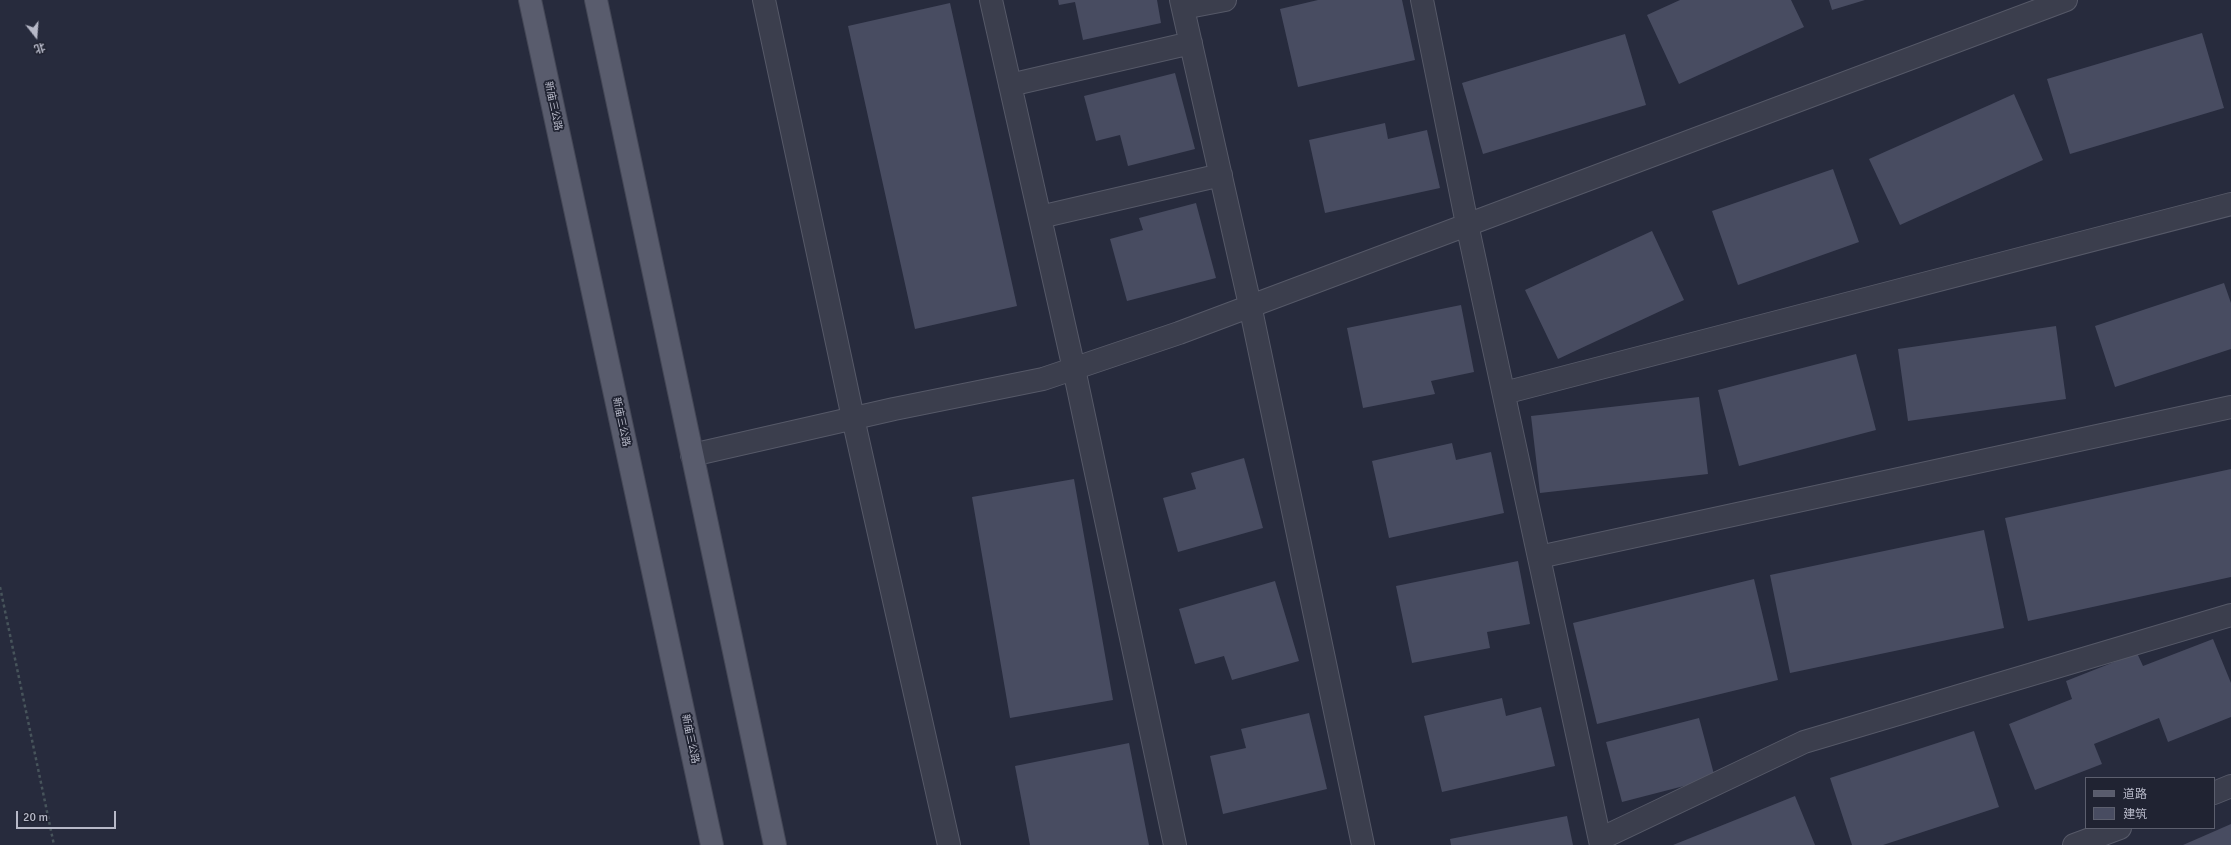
<!DOCTYPE html>
<html>
<head>
<meta charset="utf-8">
<style>
	body { margin:0 }
	#map { position:relative; width:2231px; height:845px; overflow:hidden; background:#272b3d; font-family:Signika,"Noto Sans SC",sans-serif }
	canvas { display:block }
	.legend { position:absolute; left:2085px; top:777px; width:130px; height:52px; box-sizing:border-box; background:#202332; border:1px solid #5c5f6e; margin:0; padding:5px 7px; list-style:none; font-size:12px; color:#b7b9c8 }
	.legend li { display:flex; align-items:center; gap:8px; height:20px }
	.legend b { width:20px; border:1px solid #5c5f6e }
	.north { position:absolute; left:16px; top:16px; width:40px; height:40px; -webkit-text-stroke:3px #202332; paint-order:stroke; rotate:163deg; font-size:11px; font-weight:700; line-height:16px; text-align:center; color:#b7b9c8 }
	.north::after { content:''; display:block; margin:auto; width:14px; height:18px; background:#b7b9c8; clip-path:polygon(50% 0,100% 100%,50% 72%,0 100%) }
	.scale { position:absolute; left:16px; top:811px; width:100px; height:18px; box-sizing:border-box; border:2px solid #b7b9c8; border-top:0; padding-left:5px; font-size:12px; line-height:14px; white-space:nowrap; color:#b7b9c8; -webkit-text-stroke:3px #202332; paint-order:stroke }
</style>
</head>
<body>
<div id="map">
<canvas width="2231" height="845"></canvas>
<ul class="legend">
<li><b style="height:5px;background:#595c6d"></b>道路</li>
<li><b style="height:11px;background:#484c61"></b>建筑</li>
</ul>
<div class="north">北</div>
<div class="scale">20 m</div>
</div>
<script>
const g = document.querySelector('canvas').getContext('2d');
g.lineJoin = 'round';
function fillPath(path, color) {
  g.fillStyle = color;
  g.fill(path, 'evenodd');
}
function toPath(rows) {
  const path = new Path2D();
  for (const r of rows) {
    path.moveTo(r[0], r[1]);
    for (let i = 2; i < r.length; i += 2) path.lineTo(r[i], r[i + 1]);
  }
  return path;
}
function trace(path, color, width, dash) {
  g.strokeStyle = color;
  g.lineWidth = width;
  g.lineCap = dash ? 'butt' : 'round';
  g.setLineDash(dash || []);
  g.stroke(path);
}
function write(font, color, halo, rows, align = 'center') {
  g.font = font + ' Signika,"Noto Sans SC",sans-serif';
  g.lineWidth = 3.5;
  g.setLineDash([]);
  g.textBaseline = 'middle';
  g.strokeStyle = halo;
  g.fillStyle = color;
  for (const [text, x, y, turn = 0] of rows) {
    g.save();
    g.translate(x, y);
    g.rotate((+turn || 0) * Math.PI / 180);
    g.textAlign = isNaN(turn) ? turn : align;
    if (halo) g.strokeText(text, 0, 0);
    g.fillText(text, 0, 0);
    g.restore();
  }
}
fillPath(toPath([
	[1058,0,1157,0,1161,23,1083,40,1075,2,1059,5],
	[1318,0,1402,0,1415,60,1298,87,1280,9],
	[1680,0,1791,0,1804,27,1679,84,1647,15],
	[1829,0,1865,0,1832,10],
	[950,3,1017,306,915,329,848,26],
	[2202,33,2224,108,2070,154,2047,79],
	[1625,34,1646,105,1483,154,1462,83],
	[1175,73,1195,149,1128,166,1120,135,1096,141,1084,96],
	[2014,94,2043,160,1900,225,1869,159],
	[1385,123,1388,139,1427,130,1440,188,1325,213,1309,140],
	[1833,169,1859,242,1738,285,1712,211],
	[1196,203,1216,278,1127,301,1110,239,1143,230,1139,218],
	[1652,231,1684,300,1558,359,1525,290],
	[2224,283,2231,303,2231,349,2115,387,2095,326],
	[1461,305,1474,372,1431,381,1435,394,1363,408,1347,328],
	[2056,326,2066,399,1908,421,1898,349],
	[1856,354,1876,430,1739,466,1718,390],
	[1699,397,1708,474,1540,493,1531,416],
	[1452,443,1456,460,1491,452,1504,513,1389,538,1372,461],
	[1244,458,1263,528,1178,552,1163,498,1196,489,1191,473],
	[2231,469,2231,577,2028,621,2005,518],
	[1074,479,1113,700,1010,718,972,497],
	[1984,530,2004,628,1790,673,1770,575],
	[1518,561,1530,624,1487,632,1490,648,1412,663,1396,586],
	[1754,579,1778,680,1597,724,1573,623],
	[1275,581,1299,661,1232,680,1224,656,1195,664,1179,609],
	[2213,639,2231,683,2231,717,2168,742,2159,718,2094,744,2102,764,2035,790,2009,724,2072,699,2066,681,2137,653,2143,666],
	[1502,698,1506,716,1541,707,1555,766,1442,792,1424,716],
	[1309,713,1327,789,1223,814,1210,756,1246,748,1241,729],
	[1699,718,1715,778,1622,802,1606,742],
	[1974,731,1999,807,1883,845,1852,845,1830,778],
	[1129,743,1149,845,1030,845,1015,766],
	[1795,796,1815,845,1673,845],
	[1567,816,1573,845,1451,845,1450,839],
	[2231,824,2231,845,2183,845]
]), '#484c61');
const minor = toPath([
	[764,0,853,418,949,845],
	[991,0,1074,369,1175,845],
	[1181,0,1250,305,1363,845],
	[1422,0,1467,224,1601,845],
	[1183,8,1225,0],
	[1010,85,1191,43],
	[1040,217,1221,175],
	[1504,393,2231,204],
	[692,455,894,409,1043,379,1179,333,2066,0],
	[1539,557,2231,407],
	[2214,793,2231,786],
	[1600,839,1804,742,2231,615],
	[2074,845,2120,828]
]);
const major = toPath([
	[530,0,712,845],
	[596,0,775,845]
]);
trace(minor, '#565968', 24);
trace(major, '#444756', 24);
trace(toPath([
	[0,587,54,845]
]), '#47545b', 2.5, [3, 3]);
trace(minor, '#3b3e4d', 22);
trace(major, '#595c6d', 22);
write('10px', '#b7b9c8', '#202332', [
	["新庙三公路",553,106,78],
	["新庙三公路",621,422,78],
	["新庙三公路",690,739,78]
]);
</script>
</body>
</html>
